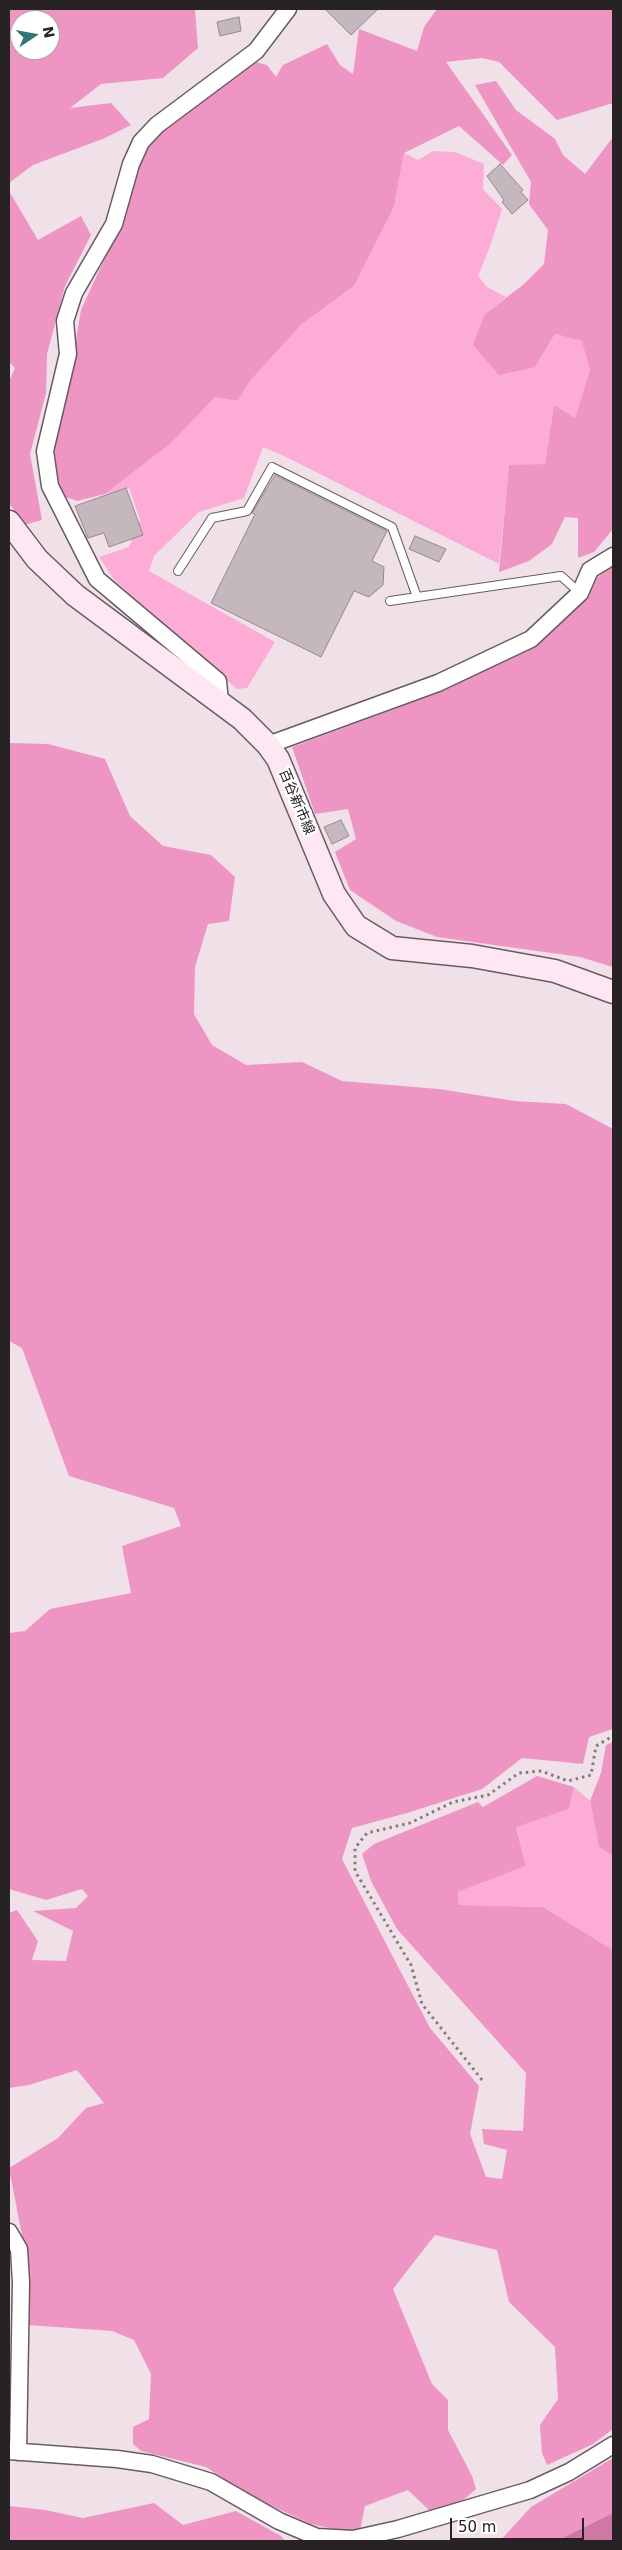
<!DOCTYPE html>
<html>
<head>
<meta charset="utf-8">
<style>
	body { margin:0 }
	#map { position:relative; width:622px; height:2550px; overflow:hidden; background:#efe1e7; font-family:"DejaVu Sans",sans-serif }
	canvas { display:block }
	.frame { position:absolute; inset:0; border:10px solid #272224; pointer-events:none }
	.north { position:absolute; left:10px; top:10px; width:50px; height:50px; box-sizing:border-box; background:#fff; border:1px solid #a9a7a7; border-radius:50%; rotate:78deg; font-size:14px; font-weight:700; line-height:20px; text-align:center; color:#272224 }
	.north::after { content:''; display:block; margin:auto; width:18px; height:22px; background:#2d7779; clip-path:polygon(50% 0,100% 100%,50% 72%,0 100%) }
	.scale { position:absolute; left:450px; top:2518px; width:134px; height:22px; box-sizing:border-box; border:2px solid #272224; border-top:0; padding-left:6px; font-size:15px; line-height:18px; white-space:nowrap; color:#272224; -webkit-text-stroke:4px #fff; paint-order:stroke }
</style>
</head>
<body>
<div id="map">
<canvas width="622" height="2550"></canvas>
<div class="frame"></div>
<div class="north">N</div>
<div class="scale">50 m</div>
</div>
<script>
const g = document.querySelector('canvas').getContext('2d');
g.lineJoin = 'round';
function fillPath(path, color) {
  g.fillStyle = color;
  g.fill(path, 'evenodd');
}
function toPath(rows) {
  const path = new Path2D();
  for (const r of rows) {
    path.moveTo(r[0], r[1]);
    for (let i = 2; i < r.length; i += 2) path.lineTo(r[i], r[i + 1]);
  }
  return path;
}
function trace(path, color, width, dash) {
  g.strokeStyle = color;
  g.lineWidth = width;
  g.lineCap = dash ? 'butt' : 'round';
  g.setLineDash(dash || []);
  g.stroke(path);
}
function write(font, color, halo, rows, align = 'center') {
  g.font = font + ' "DejaVu Sans","Noto Sans JP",sans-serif';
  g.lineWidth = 5;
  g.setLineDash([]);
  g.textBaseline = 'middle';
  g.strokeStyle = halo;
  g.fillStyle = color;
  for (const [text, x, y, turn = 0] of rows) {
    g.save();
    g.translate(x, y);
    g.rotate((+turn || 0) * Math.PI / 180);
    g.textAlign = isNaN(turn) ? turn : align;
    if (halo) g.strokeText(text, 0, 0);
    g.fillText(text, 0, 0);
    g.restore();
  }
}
fillPath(toPath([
	[433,151,455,152,484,164,483,189,502,209,491,244,478,276,487,287,506,297,485,314,535,367,555,334,583,341,590,370,575,418,554,406,545,464,509,466,499,564,282,455,263,447,244,498,199,512,154,556,149,571,275,642,247,688,237,689,115,581,99,557,129,547,140,520,129,488,105,494,170,444,215,396,238,401,250,381,302,324,354,286,394,207,404,153,418,160],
	[574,1787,590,1801,599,1847,613,1856,613,1950,543,1907,459,1905,458,1892,526,1866,516,1826,569,1809]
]), '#fdadd5');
fillPath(toPath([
	[9,9,195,9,198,48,163,78,101,84,70,108,111,103,131,125,105,138,33,165,9,183],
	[20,20,50,20,50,50,20,50],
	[437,9,613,9,613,103,557,120,499,62,482,58,446,62,512,155,503,165,459,126,404,153,394,207,354,286,302,324,250,381,238,401,215,397,170,444,105,494,77,501,60,495,55,478,50,438,70,375,81,310,120,225,138,154,158,128,251,61,267,65,276,77,283,65,327,44,340,65,353,74,359,29,417,51,424,27],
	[496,81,516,110,555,139,563,155,585,174,613,137,613,529,594,552,578,558,578,518,565,517,552,544,529,561,499,572,509,465,545,464,554,405,575,418,590,370,582,341,555,334,535,367,499,375,473,345,485,314,524,284,544,264,548,230,529,204,531,182,475,85],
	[9,191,38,240,81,216,91,235,65,286,47,354,46,393,30,454,42,520,24,525,9,503,9,381,15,368,9,362],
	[613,566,613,967,580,957,437,937,396,921,350,890,335,852,356,839,348,809,315,814,292,747,438,693,485,664,538,640,595,579],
	[9,743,48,744,105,759,130,816,163,846,211,855,235,877,229,921,208,924,195,967,194,1014,212,1045,246,1065,302,1062,342,1081,439,1089,515,1101,566,1104,613,1129,613,1729,589,1737,583,1764,522,1758,482,1789,407,1813,352,1828,342,1859,430,2028,479,2086,470,2134,486,2177,502,2179,507,2150,484,2144,482,2129,523,2131,526,2073,397,1929,371,1881,362,1854,374,1844,478,1802,483,1807,537,1776,574,1787,569,1809,516,1827,526,1866,458,1892,459,1905,543,1907,613,1950,613,2429,593,2444,547,2465,542,2453,540,2425,558,2399,555,2347,509,2302,497,2250,435,2235,393,2289,432,2384,448,2400,448,2430,472,2476,476,2489,460,2503,430,2511,408,2490,365,2506,360,2530,342,2531,311,2524,254,2498,206,2467,141,2451,133,2444,133,2427,149,2419,151,2374,134,2340,112,2331,28,2325,27,2261,9,2168,58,2138,86,2108,104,2103,77,2070,29,2085,9,2088,9,1913,17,1910,38,1941,32,1960,66,1961,73,1931,33,1911,76,1908,88,1896,82,1889,46,1900,9,1889,9,1633,25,1631,50,1609,131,1593,122,1546,181,1526,174,1508,69,1476,22,1348,9,1341],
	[613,1742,613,1856,599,1847,590,1801,601,1773,606,1745],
	[613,2458,613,2513,556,2541,500,2541,531,2507],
	[154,2503,183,2525,236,2511,281,2536,285,2541,9,2541,9,2506,45,2510,83,2518]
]), '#ef95c3');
fillPath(toPath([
	[613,2513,613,2541,556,2541]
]), '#cf78a6');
const building = toPath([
	[325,9,378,9,351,35,325,9],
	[239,17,241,31,220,36,217,22,239,17],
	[500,164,523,190,521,192,528,200,512,214,502,202,504,200,487,176,500,164],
	[275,475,387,531,372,561,384,567,383,585,369,597,354,591,321,657,211,603,255,514,252,513,275,475],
	[126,488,143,535,109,547,104,533,88,538,75,506,126,488],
	[415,536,446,549,439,562,409,549,415,536],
	[341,820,349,836,332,844,324,827,341,820]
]);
fillPath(building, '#c4b7bd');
trace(building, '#95898e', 1);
const service = toPath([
	[178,571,212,518,247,511,272,467,392,527,417,597],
	[390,601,561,576,580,593]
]);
const minor = toPath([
	[220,703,218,681,97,579,50,486,45,451,68,354,65,321,74,293,114,224,131,164,141,142,157,125,256,51,288,9],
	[268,745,438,683,531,639,580,593,590,570,613,556],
	[9,2232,19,2249,21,2283,18,2452],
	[9,2451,117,2459,152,2464,211,2482,279,2521,317,2537,353,2539,398,2529,530,2490,569,2472,613,2445]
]);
const secondary = toPath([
	[9,522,37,559,75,595,242,719,268,745,278,759,334,894,356,926,392,948,472,956,555,971,613,992]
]);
trace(service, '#675c61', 10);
trace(minor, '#675c61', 19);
trace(secondary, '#675c61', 25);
trace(toPath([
	[482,2080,422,2004,411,1965,355,1871,355,1848,367,1833,410,1823,453,1802,488,1795,519,1773,541,1771,568,1781,591,1775,596,1746,613,1736]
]), '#837a7e', 3, [2.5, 4]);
trace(service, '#fff', 8);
trace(minor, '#fff', 16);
trace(secondary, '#fee6f2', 22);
write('14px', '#272224', '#fff', [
	["百谷新市線",296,802,67]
]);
</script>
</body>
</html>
